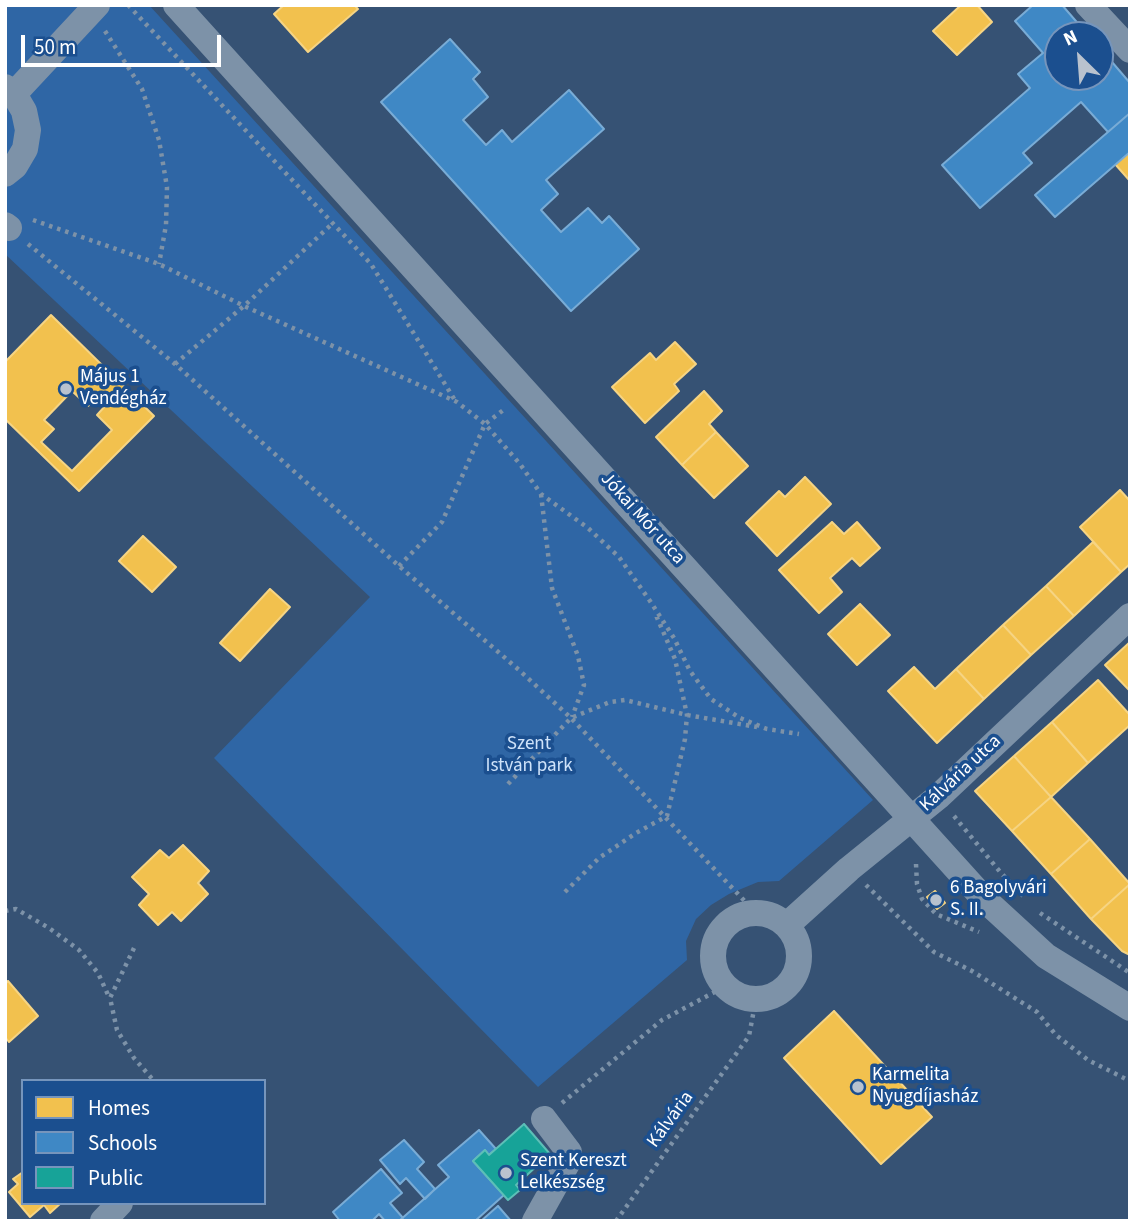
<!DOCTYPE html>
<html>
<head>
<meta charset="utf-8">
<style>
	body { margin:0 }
	#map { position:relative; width:1135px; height:1226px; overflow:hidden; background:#365274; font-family:"Source Sans 3",sans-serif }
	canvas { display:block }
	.frame { position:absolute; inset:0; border:7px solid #fff; pointer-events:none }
	.legend { position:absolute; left:21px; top:1079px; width:245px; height:126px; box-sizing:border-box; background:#1b4f8f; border:2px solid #7695bc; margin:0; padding:9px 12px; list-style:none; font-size:21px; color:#fff }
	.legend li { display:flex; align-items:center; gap:14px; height:35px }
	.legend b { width:35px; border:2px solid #7695bc }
	.north { position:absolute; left:1044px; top:21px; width:70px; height:70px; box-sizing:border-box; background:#1b4f8f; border:2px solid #7695bc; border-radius:50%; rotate:335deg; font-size:19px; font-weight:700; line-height:28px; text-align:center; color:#fff }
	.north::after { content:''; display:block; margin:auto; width:24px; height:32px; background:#b9c2ce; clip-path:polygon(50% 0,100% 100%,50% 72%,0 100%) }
	.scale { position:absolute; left:21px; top:35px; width:200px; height:32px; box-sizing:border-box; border:4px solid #fff; border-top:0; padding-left:9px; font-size:21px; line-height:24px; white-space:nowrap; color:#fff; -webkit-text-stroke:5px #1b4f8f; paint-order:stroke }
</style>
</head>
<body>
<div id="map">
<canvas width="1135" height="1226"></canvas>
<div class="frame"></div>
<ul class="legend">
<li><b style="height:19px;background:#f2c14e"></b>Homes</li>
<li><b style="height:19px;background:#3f88c5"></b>Schools</li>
<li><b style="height:19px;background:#17a398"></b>Public</li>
</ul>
<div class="north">N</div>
<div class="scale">50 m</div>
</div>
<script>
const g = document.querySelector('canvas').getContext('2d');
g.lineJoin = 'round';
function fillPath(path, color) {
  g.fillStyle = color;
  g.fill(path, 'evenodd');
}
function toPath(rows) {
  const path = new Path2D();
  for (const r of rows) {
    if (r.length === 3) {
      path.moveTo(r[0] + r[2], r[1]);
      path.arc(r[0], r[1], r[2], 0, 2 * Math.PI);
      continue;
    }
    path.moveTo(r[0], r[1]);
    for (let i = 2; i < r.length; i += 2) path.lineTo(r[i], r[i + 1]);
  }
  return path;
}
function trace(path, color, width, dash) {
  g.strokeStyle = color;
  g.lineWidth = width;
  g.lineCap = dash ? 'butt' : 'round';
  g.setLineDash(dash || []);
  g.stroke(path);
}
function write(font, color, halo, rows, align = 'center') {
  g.font = font + ' "Source Sans 3",sans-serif';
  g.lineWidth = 7;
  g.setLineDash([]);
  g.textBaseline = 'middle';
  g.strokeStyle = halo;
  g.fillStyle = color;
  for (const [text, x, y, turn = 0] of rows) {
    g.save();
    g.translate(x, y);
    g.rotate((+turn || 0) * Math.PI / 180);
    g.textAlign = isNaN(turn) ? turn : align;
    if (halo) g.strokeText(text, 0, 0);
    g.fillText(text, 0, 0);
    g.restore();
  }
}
fillPath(toPath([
	[5,5,149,5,873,800,779,881,758,882,729,894,711,905,696,919,686,941,687,960,538,1087,214,758,370,597,5,254]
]), '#2f66a5');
const homes = toPath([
	[284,5,354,5,358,9,308,52,274,14,284,5],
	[961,5,977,5,992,22,957,55,933,31,961,5],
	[1130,152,1130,181,1115,164,1130,152],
	[51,315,154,416,79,491,5,419,5,362,51,315],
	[675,342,696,364,674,384,679,391,645,423,612,387,650,353,656,360,675,342],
	[72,391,88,406,99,396,107,404,97,415,112,430,72,471,41,442,54,429,44,420,72,391],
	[704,391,722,411,709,424,716,432,682,465,656,437,704,391],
	[716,432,748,466,714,498,682,465,716,432],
	[805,477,831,504,777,556,746,523,779,491,785,497,805,477],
	[1120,490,1130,501,1130,564,1121,572,1080,527,1120,490],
	[832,522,844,534,857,522,880,548,860,566,852,558,830,578,842,592,819,613,779,570,832,522],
	[143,536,176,567,152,592,119,561,143,536],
	[1093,542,1121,572,1074,616,1046,586,1093,542],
	[1046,586,1074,616,1031,655,1003,625,1046,586],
	[270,589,290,607,240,661,220,643,270,589],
	[860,604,890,635,857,665,828,634,860,604],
	[1003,625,1031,655,984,699,956,669,1003,625],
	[1130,642,1130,691,1105,665,1130,642],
	[914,667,935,689,956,669,984,699,937,743,888,691,914,667],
	[1098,680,1130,715,1130,725,1088,763,1052,722,1098,680],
	[1052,722,1088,763,1051,797,1014,756,1052,722],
	[1014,756,1051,797,1012,831,975,791,1014,756],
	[1051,797,1090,839,1051,874,1012,831,1051,797],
	[1090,839,1130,884,1091,919,1051,874,1090,839],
	[183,845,209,871,198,883,208,894,181,921,172,912,158,925,139,905,149,894,132,877,160,850,169,858,183,845],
	[1130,884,1130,955,1122,951,1091,919,1130,884],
	[935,891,945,903,937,909,927,897,935,891],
	[8,981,38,1016,9,1042,5,1037,5,984,8,981],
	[834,1011,932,1117,881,1164,784,1058,834,1011],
	[23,1172,23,1203,61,1203,50,1213,44,1205,30,1217,9,1192,18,1184,13,1179,23,1172]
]);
fillPath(homes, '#f2c14e');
trace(homes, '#f6d483', 2);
const schools = toPath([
	[1033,5,1062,5,1088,35,1058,35,1058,77,1100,77,1100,48,1130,83,1130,113,1108,132,1081,102,1023,153,1032,163,980,208,942,165,1030,88,1018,74,1043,53,1015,21,1033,5],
	[450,39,480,72,473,79,488,97,463,120,486,145,502,130,512,142,569,90,604,129,546,180,558,194,541,210,561,232,588,208,602,223,609,216,639,249,571,311,381,102,450,39],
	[1130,113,1130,152,1055,217,1035,195,1130,113],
	[479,1130,496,1149,489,1155,485,1150,473,1161,504,1195,475,1221,399,1221,449,1177,438,1165,479,1130],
	[404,1140,424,1162,417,1169,435,1189,425,1199,406,1178,400,1184,380,1160,404,1140],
	[381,1169,402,1193,390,1203,403,1218,399,1221,385,1221,379,1214,372,1221,340,1221,333,1212,381,1169],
	[498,1206,511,1221,481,1221,498,1206]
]);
fillPath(schools, '#3f88c5');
trace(schools, '#79acd6', 2);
const public = toPath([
	[524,1124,550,1154,516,1185,520,1190,508,1200,473,1161,485,1150,489,1155,524,1124]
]);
fillPath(public, '#17a398');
trace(public, '#5dbfb7', 2);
trace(toPath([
	[128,5,371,264,456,402],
	[105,31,142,89,159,140,167,187,166,225,159,264],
	[33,220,159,264,244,306,457,402,485,424,520,464,541,494,588,528,619,557,650,601,674,638,690,671,711,699,740,718,767,729,799,734],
	[28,244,175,364,399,566,519,670,571,718,756,913],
	[175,364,244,306,333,223],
	[541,494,552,588,578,656,584,685,572,717],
	[399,566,442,522,485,424,506,408],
	[508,784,571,718,610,702,625,700,687,715,757,727],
	[954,816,1001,873,1024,897],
	[916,864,917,884,922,899,936,914,979,932],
	[866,885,934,952,972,971,1037,1012,1056,1035,1088,1060,1130,1081],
	[565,892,599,858,636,833,667,816,685,739,687,715,675,659,655,613],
	[5,911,16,909,49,928,79,950,98,973,109,997],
	[1040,913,1130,973],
	[134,948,110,998,117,1030,134,1058,154,1081],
	[562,1103,662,1020,726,986],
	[616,1221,749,1036,756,999]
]), '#7d92a8', 4.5, [3.5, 5]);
trace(toPath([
	[176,5,985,900,1046,956,1130,1008],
	[1088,5,1130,50],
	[5,87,14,94,24,111,28,130,25,149,15,166,5,174],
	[14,94,97,5],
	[5,225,9,228],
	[756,956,43],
	[787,925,849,869,938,797,1130,616],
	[103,1221,120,1203],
	[535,1221,568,1162,569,1152,544,1119]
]), '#7d92a8', 26);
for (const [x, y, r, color] of [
	[66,389,7,"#b9c2ce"],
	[936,900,7,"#b9c2ce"],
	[858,1087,7,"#b9c2ce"],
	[506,1173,7,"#b9c2ce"]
]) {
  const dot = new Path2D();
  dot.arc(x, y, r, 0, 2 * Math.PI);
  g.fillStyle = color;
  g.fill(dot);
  trace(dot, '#1b4f8f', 2.5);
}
write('19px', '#fff', '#1b4f8f', [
	["Május 1",80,378],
	["Vendégház",80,400],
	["6 Bagolyvári",950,889],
	["S. II.",950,911],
	["Karmelita",872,1076],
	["Nyugdíjasház",872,1098],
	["Szent Kereszt",520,1162],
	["Lelkészség",520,1184]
], 'left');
write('19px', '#fff', '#1b4f8f', [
	["Jókai Mór utca",642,519,48],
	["Kálvária utca",961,774,-43],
	["Kálvária",671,1120,-54]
]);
write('19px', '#cfe3fa', '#1b4f8f', [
	["Szent",529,745],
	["István park",529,767]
]);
</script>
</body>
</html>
